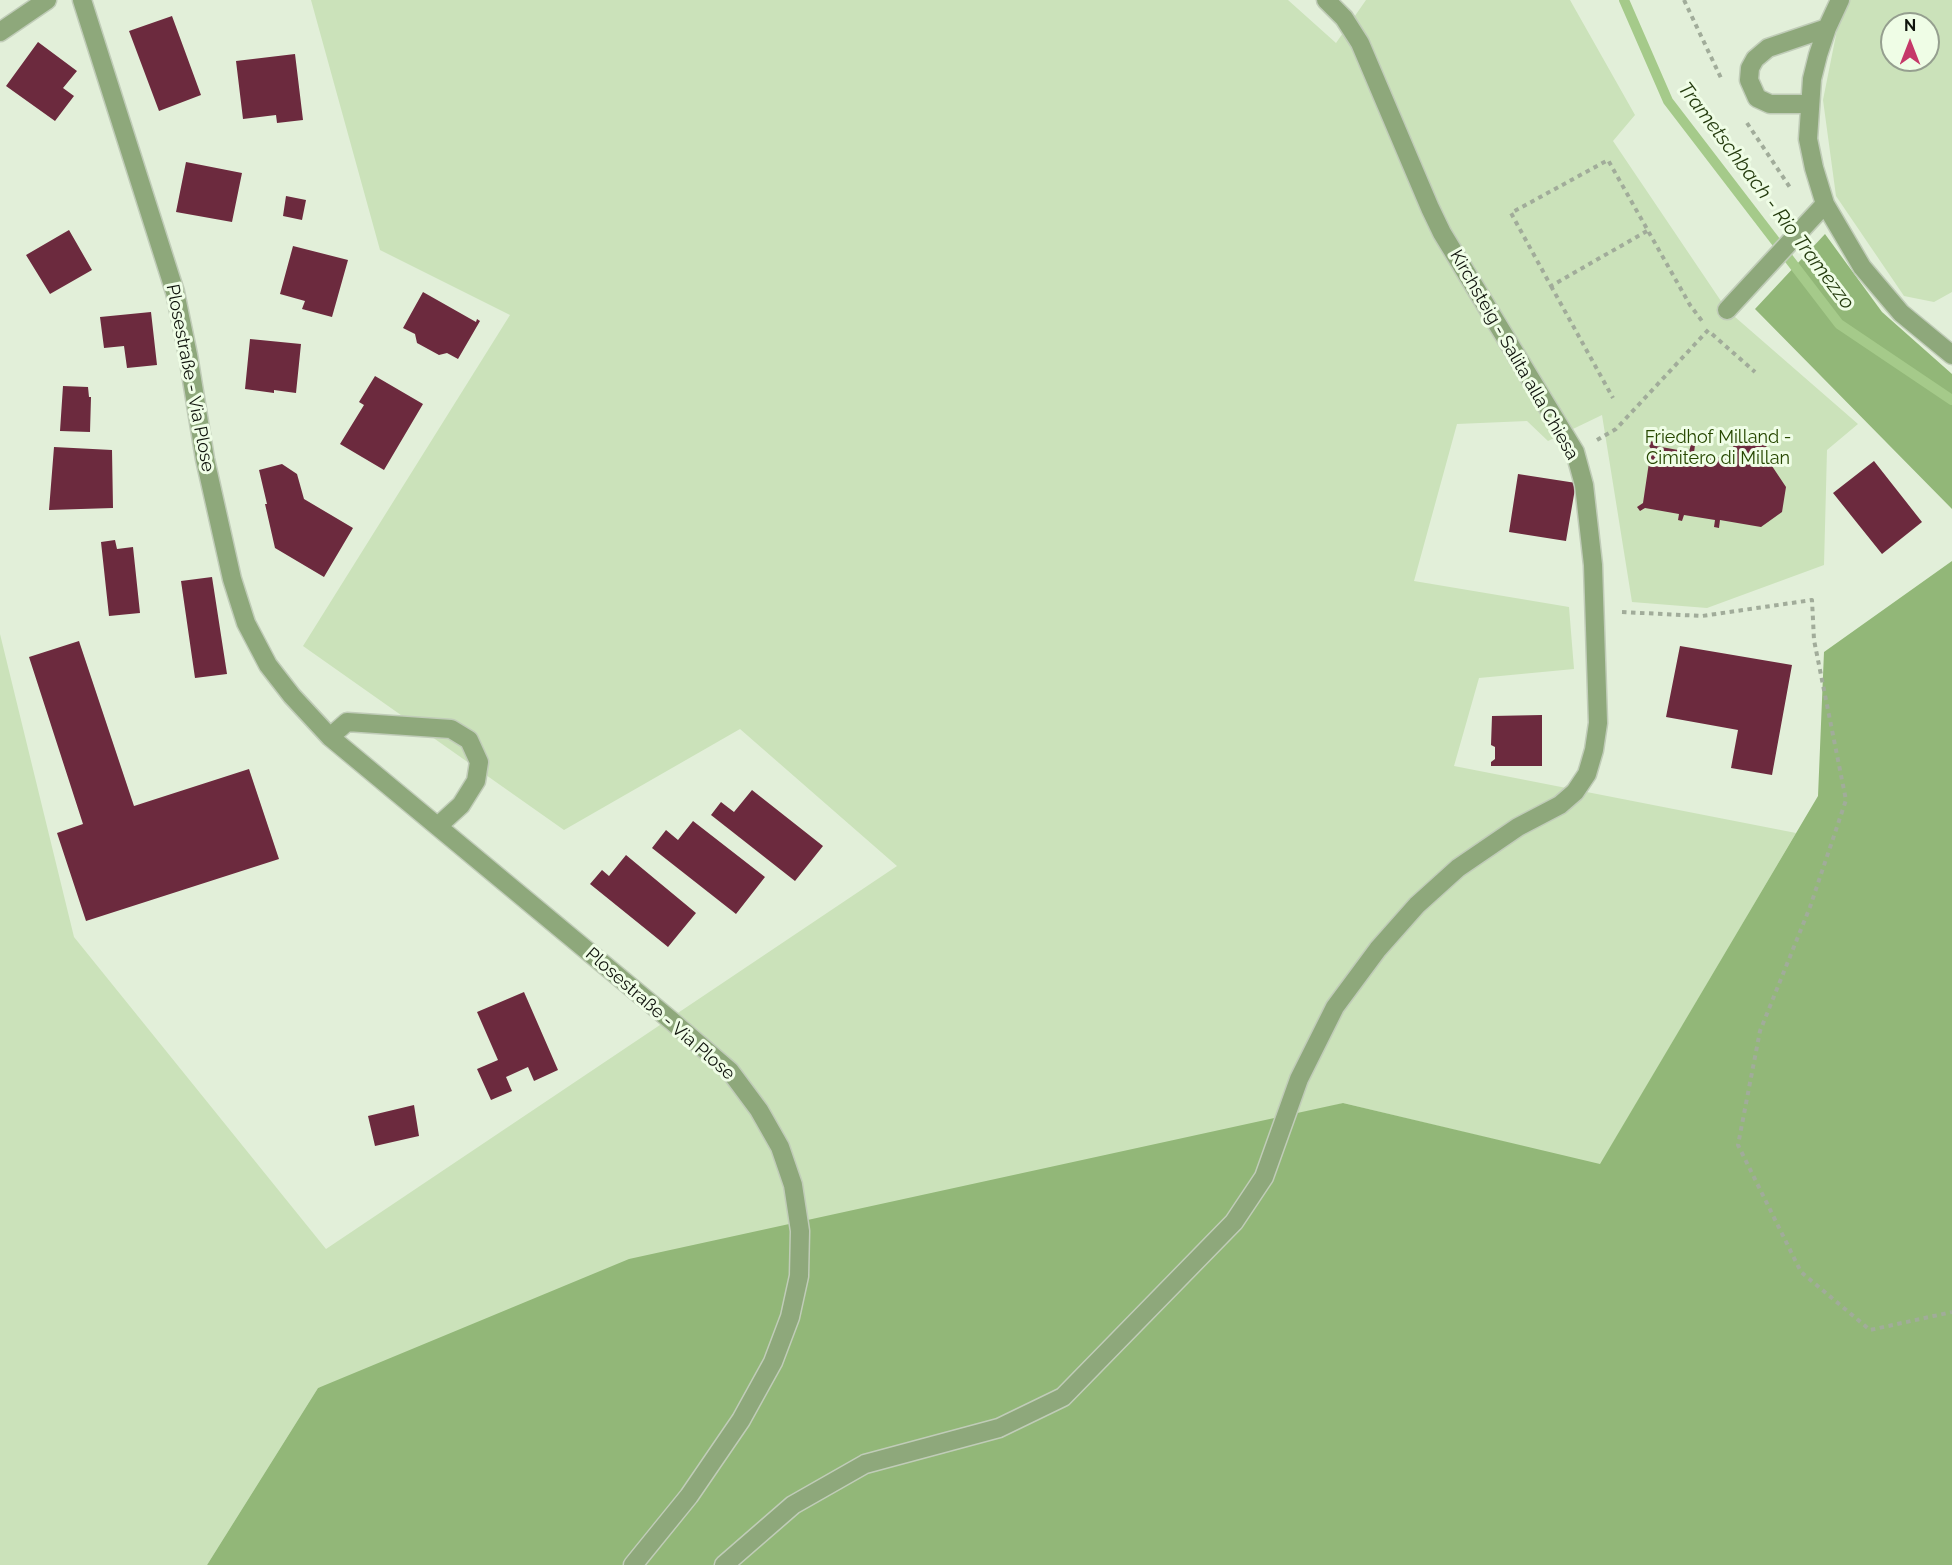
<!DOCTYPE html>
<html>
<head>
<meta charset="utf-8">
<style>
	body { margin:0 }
	#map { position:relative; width:1952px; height:1565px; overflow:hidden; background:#e2efd9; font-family:Raleway,sans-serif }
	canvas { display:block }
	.north { position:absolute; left:1880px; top:12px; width:60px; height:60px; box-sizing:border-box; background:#effde6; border:2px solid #959f8f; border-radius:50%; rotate:0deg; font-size:16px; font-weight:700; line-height:24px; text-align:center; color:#0f130c }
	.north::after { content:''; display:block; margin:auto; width:21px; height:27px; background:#c53869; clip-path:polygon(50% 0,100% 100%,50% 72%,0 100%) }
</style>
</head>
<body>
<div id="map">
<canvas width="1952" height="1565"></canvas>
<div class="north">N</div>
</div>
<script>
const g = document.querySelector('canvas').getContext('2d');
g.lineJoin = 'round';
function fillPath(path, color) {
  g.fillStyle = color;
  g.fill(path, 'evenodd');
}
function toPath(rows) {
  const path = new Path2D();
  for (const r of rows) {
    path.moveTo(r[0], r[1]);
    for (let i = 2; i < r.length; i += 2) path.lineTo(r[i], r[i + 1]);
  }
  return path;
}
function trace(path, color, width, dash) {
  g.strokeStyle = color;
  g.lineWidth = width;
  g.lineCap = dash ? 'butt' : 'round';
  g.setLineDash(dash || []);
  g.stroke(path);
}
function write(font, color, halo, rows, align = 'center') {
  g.font = font + ' Raleway,sans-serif';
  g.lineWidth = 6;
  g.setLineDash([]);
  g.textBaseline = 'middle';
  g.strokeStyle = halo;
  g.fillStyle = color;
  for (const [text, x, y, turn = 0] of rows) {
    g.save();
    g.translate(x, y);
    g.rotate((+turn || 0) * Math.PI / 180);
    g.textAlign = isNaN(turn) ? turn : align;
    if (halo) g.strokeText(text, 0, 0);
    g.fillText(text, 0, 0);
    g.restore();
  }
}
fillPath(toPath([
	[311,0,1288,0,1336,43,1366,0,1570,0,1635,115,1613,141,1727,310,1858,424,1827,450,1824,565,1707,608,1632,602,1602,415,1548,441,1527,421,1457,424,1414,581,1569,607,1574,669,1479,678,1454,766,1796,833,1600,1165,1343,1103,318,1388,207,1565,0,1565,0,634,74,937,326,1249,897,866,740,729,564,830,303,646,510,315,380,250],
	[1843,0,1952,0,1952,292,1934,302,1904,296,1836,196,1823,100],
	[1892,24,1928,24,1928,60,1892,60]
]), '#cbe2ba');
fillPath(toPath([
	[1825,234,1882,312,1952,374,1952,509,1755,309],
	[1952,561,1952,1565,207,1565,318,1388,629,1259,1343,1103,1600,1164,1818,796,1824,652]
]), '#92b778');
trace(toPath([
	[1624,0,1668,101,1839,324,1952,400]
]), '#a5ca8a', 10);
fillPath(toPath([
	[172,16,201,95,159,111,129,31],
	[38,42,77,71,63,88,74,96,55,121,6,86],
	[295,54,303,120,277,123,276,115,243,119,236,61],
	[186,162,242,173,232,222,176,212],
	[286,196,306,200,302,220,283,216],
	[69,230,92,270,50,294,26,255],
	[293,246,348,260,332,317,302,309,305,301,280,294],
	[423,292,476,322,477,319,480,321,458,359,447,353,439,355,417,343,415,334,403,328],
	[151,312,157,365,127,368,124,346,104,348,100,317],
	[250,339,301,344,296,393,274,390,274,393,245,389],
	[375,376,423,404,384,470,340,444,364,405,359,402],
	[63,386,88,387,89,397,91,397,90,432,60,431],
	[1736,431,1768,438,1763,465,1772,466,1786,487,1782,512,1761,527,1720,520,1719,528,1714,527,1715,520,1684,515,1682,521,1678,520,1679,514,1645,508,1640,511,1637,507,1643,503,1651,449,1648,444,1652,441,1656,446,1689,452,1691,444,1695,445,1694,453,1731,459],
	[54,447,112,450,113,508,49,510],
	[1874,461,1922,522,1882,554,1833,493],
	[282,464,297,474,304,499,353,528,324,577,275,548,265,504,267,504,259,470],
	[1518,474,1576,483,1566,541,1509,532],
	[115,540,117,549,133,547,140,613,109,616,101,542],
	[212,577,227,674,195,678,181,581],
	[79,641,134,806,249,769,279,859,86,921,57,833,83,824,29,657],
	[1680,646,1792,665,1772,775,1731,768,1738,730,1666,717],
	[1542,715,1542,766,1491,766,1491,762,1495,759,1495,747,1491,745,1492,716],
	[752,790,823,846,795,881,711,815,721,802,734,812],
	[693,821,765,877,736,914,652,848,666,830,678,840],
	[626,855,696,913,668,947,590,884,602,870,609,876],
	[524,992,558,1070,534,1081,528,1067,506,1077,512,1091,491,1100,477,1069,498,1060,477,1012],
	[414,1105,419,1136,375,1146,368,1116]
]), '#6c2a3e');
const minor = toPath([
	[82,0,175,292,188,355,205,459,232,579,246,623,268,665,292,696,330,737,673,1022,730,1071,759,1110,780,1147,793,1185,800,1231,799,1276,790,1317,773,1362,741,1420,689,1496,633,1565],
	[1840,0,1827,28,1818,55,1812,79,1808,139,1814,168,1825,204,1862,267,1901,313,1952,355],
	[0,32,47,0],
	[1809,104,1770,104,1757,98,1749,80,1750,68,1755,59,1768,48,1827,28],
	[1727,310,1825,204],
	[330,737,347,722,451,729,469,740,479,762,476,781,461,805,438,826],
	[724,1565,793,1505,865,1464,999,1428,1063,1397,1234,1222,1264,1177,1299,1079,1335,1007,1378,949,1417,905,1458,868,1518,827,1560,805,1575,792,1587,774,1594,750,1598,723,1593,565,1584,485,1575,452,1442,233,1430,208,1360,43,1344,18,1326,0]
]);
trace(minor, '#c0ccb8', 21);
trace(toPath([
	[1684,0,1721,78],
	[1747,123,1791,189],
	[1647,231,1551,286,1511,213,1608,160,1690,305,1702,321],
	[1551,286,1613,398],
	[1712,334,1755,372],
	[1597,440,1616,429,1710,328],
	[1622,612,1702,616,1812,600,1814,640,1846,800,1810,907,1760,1031,1738,1145,1801,1272,1870,1330,1952,1312]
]), '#a1ac9a', 4, [4.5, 4.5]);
trace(minor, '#8ea87b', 18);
write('18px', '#0f130c', '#effde6', [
	["Kirchsteig - Salita alla Chiesa",1514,355,60],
	["Plosestraße - Via Plose",190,378,79],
	["Plosestraße - Via Plose",660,1014,41]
]);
write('18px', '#264700', '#effde6', [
	["Friedhof Milland -",1718,438],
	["Cimitero di Millan",1718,459]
]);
write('italic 20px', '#253c0f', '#effde6', [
	["Trametschbach - Rio Tramezzo",1766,196,53]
]);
</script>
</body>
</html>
